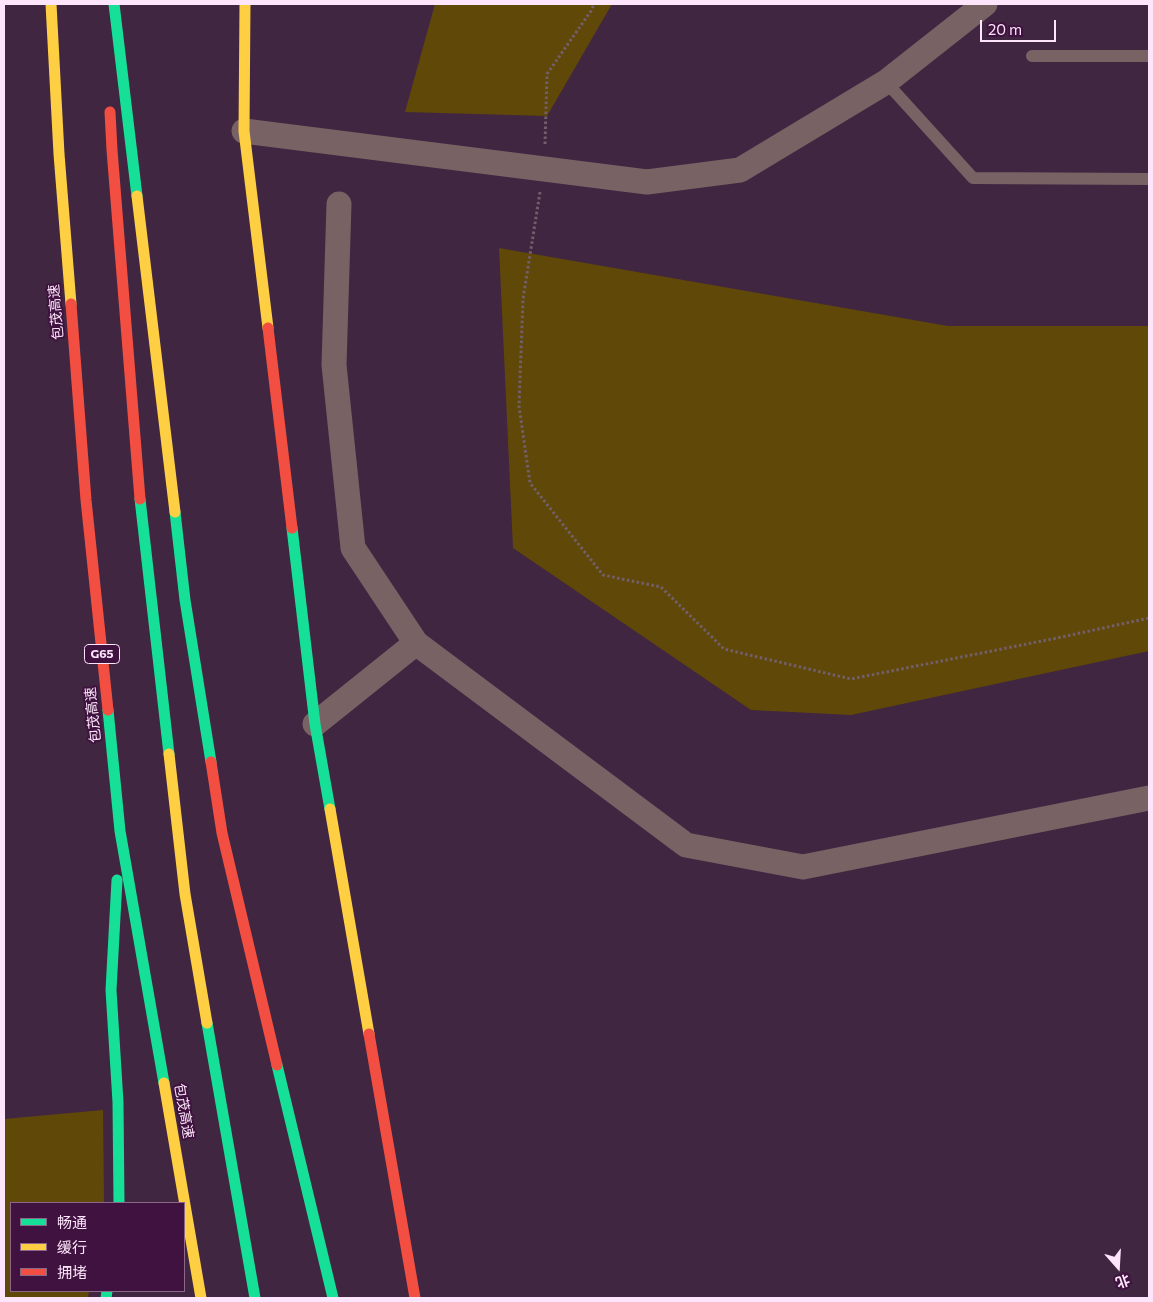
<!DOCTYPE html>
<html>
<head>
<meta charset="utf-8">
<style>
	body { margin:0 }
	#map { position:relative; width:1153px; height:1302px; overflow:hidden; background:#402640; font-family:Commissioner,"Noto Sans SC",sans-serif }
	canvas { display:block }
	.frame { position:absolute; inset:0; border:5px solid #fde6fb; pointer-events:none }
	.legend { position:absolute; left:10px; top:1202px; width:175px; height:90px; box-sizing:border-box; background:#3f123f; border:1px solid #8b678a; margin:0; padding:6px 9px; list-style:none; font-size:15px; color:#fde6fb }
	.legend li { display:flex; align-items:center; gap:10px; height:25px }
	.legend b { width:25px; border:1px solid #8b678a }
	.north { position:absolute; left:1093px; top:1242px; width:50px; height:50px; -webkit-text-stroke:4px #3f123f; paint-order:stroke; rotate:161deg; font-size:14px; font-weight:700; line-height:20px; text-align:center; color:#fde6fb }
	.north::after { content:''; display:block; margin:auto; width:18px; height:22px; background:#fde6fb; clip-path:polygon(50% 0,100% 100%,50% 72%,0 100%) }
	.scale { position:absolute; left:980px; top:20px; width:76px; height:22px; box-sizing:border-box; border:2px solid #fde6fb; border-top:0; padding-left:6px; font-size:15px; line-height:18px; white-space:nowrap; color:#fde6fb; -webkit-text-stroke:4px #3f123f; paint-order:stroke }
</style>
</head>
<body>
<div id="map">
<canvas width="1153" height="1302"></canvas>
<div class="frame"></div>
<ul class="legend">
<li><b style="height:6px;background:#16e098"></b>畅通</li>
<li><b style="height:6px;background:#ffcf43"></b>缓行</li>
<li><b style="height:6px;background:#f24e42"></b>拥堵</li>
</ul>
<div class="north">北</div>
<div class="scale">20 m</div>
</div>
<script>
const g = document.querySelector('canvas').getContext('2d');
g.lineJoin = 'round';
function fillPath(path, color) {
  g.fillStyle = color;
  g.fill(path, 'evenodd');
}
function toPath(rows) {
  const path = new Path2D();
  for (const r of rows) {
    path.moveTo(r[0], r[1]);
    for (let i = 2; i < r.length; i += 2) path.lineTo(r[i], r[i + 1]);
  }
  return path;
}
function trace(path, color, width, dash) {
  g.strokeStyle = color;
  g.lineWidth = width;
  g.lineCap = dash ? 'butt' : 'round';
  g.setLineDash(dash || []);
  g.stroke(path);
}
function write(font, color, halo, rows, align = 'center') {
  g.font = font + ' Commissioner,"Noto Sans SC",sans-serif';
  g.lineWidth = 4;
  g.setLineDash([]);
  g.textBaseline = 'middle';
  g.strokeStyle = halo;
  g.fillStyle = color;
  for (const [text, x, y, turn = 0] of rows) {
    g.save();
    g.translate(x, y);
    g.rotate((+turn || 0) * Math.PI / 180);
    g.textAlign = isNaN(turn) ? turn : align;
    if (halo) g.strokeText(text, 0, 0);
    g.fillText(text, 0, 0);
    g.restore();
  }
}
fillPath(toPath([
	[435,4,612,4,547,116,405,112],
	[499,248,948,326,1149,326,1149,651,851,715,751,710,513,548],
	[103,1110,104,1203,11,1203,11,1291,89,1291,88,1298,4,1298,4,1119]
]), '#604809');
trace(toPath([
	[545,144,547,74,591,11,594,4],
	[540,192,523,299,519,406,530,483,603,575,661,587,724,649,851,679,1062,637,1149,618]
]), '#735f69', 3, [2.5, 2.5]);
trace(toPath([
	[1032,56,1149,56],
	[886,82,973,178,1149,179]
]), '#796264', 12);
trace(toPath([
	[244,131,647,182,740,170,886,82,985,4],
	[339,204,334,365,353,548,416,643,686,845,803,867,1149,798],
	[315,724,416,643]
]), '#796264', 25);
trace(toPath([
	[114,4,137,196],
	[140,499,169,754],
	[175,512,185,600,211,762],
	[292,528,315,724,330,809],
	[108,710,120,831,164,1083],
	[117,880,111,990,118,1102,119,1203],
	[207,1023,255,1298],
	[277,1065,333,1298],
	[106,1298,107,1291]
]), '#16e098', 11);
trace(toPath([
	[51,4,59,154,71,304],
	[245,4,244,131,268,328],
	[137,196,175,512],
	[169,754,185,894,207,1023],
	[330,809,369,1034],
	[164,1083,201,1298]
]), '#ffcf43', 11);
trace(toPath([
	[110,112,112,150,140,499],
	[71,304,86,500,108,710],
	[268,328,292,528],
	[211,762,222,833,277,1065],
	[369,1034,415,1298]
]), '#f24e42', 11);
for (const [x, y, w] of [
	[102,654,35]
]) {
  const box = new Path2D();
  box.roundRect(x - w / 2, y - 9.5, w, 19, 4);
  g.fillStyle = '#3f123f';
  g.fill(box);
  trace(box, '#fde6fb', 1);
}
write('bold 12px', '#fde6fb', null, [
	["G65",102,654]
]);
write('14px', '#fde6fb', '#3f123f', [
	["包茂高速",56,312,-95],
	["包茂高速",93,715,-96],
	["包茂高速",184,1111,80]
]);
</script>
</body>
</html>
